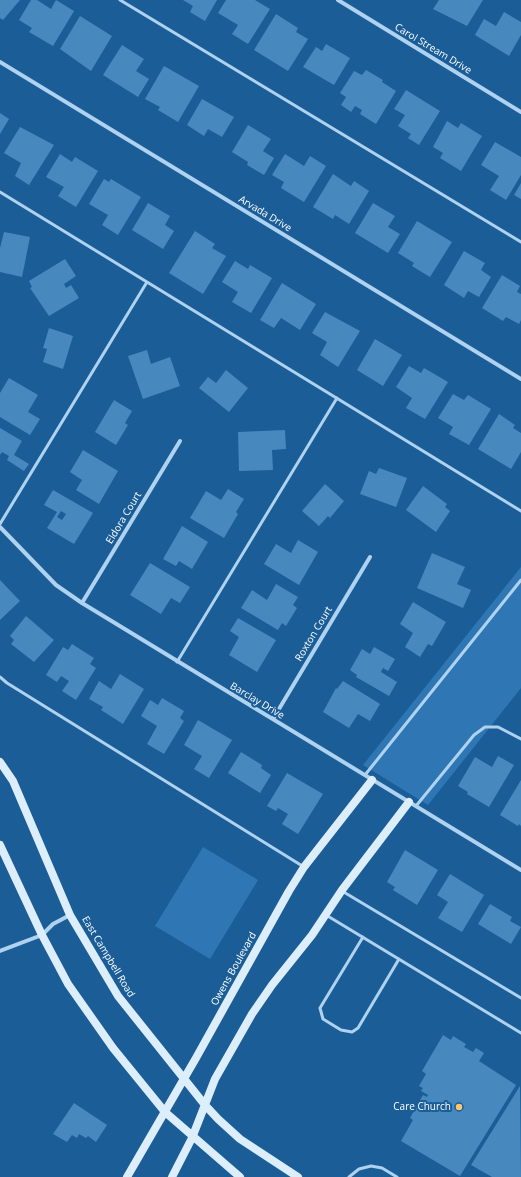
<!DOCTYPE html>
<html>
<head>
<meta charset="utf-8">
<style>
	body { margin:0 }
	canvas { display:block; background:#1a5d97 }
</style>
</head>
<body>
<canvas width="521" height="1177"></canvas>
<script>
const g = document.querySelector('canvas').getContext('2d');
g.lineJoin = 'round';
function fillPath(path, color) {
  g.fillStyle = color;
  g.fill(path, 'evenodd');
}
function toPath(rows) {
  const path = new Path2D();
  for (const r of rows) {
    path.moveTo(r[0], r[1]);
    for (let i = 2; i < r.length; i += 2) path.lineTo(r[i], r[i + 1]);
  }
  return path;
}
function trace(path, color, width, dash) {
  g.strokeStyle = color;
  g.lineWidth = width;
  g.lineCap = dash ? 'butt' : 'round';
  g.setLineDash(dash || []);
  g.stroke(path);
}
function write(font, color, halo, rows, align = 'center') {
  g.font = font + ' "Open Sans",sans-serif';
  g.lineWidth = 4;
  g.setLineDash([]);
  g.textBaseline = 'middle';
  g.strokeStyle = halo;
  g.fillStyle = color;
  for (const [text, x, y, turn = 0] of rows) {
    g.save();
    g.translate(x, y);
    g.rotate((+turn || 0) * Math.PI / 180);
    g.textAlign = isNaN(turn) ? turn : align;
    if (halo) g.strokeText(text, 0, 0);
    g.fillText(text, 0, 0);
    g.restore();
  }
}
fillPath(toPath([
	[521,567,521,688,428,805,363,765],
	[203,847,258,880,210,959,155,926]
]), '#2e77b4');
fillPath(toPath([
	[0,0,20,0,3,20,0,18],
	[31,0,37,0,51,9,56,0,74,11,53,46,29,32,32,28,19,20],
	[183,0,217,0,205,21,190,12,193,6],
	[226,0,255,0,270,9,248,44,232,34,238,25,218,13],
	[439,0,483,0,467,26,433,9],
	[504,12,521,22,521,35,509,56,475,35,484,19,496,26],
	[276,14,298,28,296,32,308,39,288,71,254,50],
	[80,16,112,36,91,71,60,49],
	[326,44,350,58,334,85,303,67,316,47,322,51],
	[122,45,144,59,136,71,149,79,138,97,103,75],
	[164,66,199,86,178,122,158,110,160,107,145,99],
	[366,70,383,80,382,82,396,91,376,124,360,114,362,110,355,106,351,112,341,105,346,97,340,93,354,71,362,75],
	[406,90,440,111,419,145,408,138,411,134,398,126,405,115,394,109],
	[202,99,234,117,222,137,208,129,204,136,187,125],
	[0,113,9,119,0,134],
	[447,121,458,128,461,123,482,136,461,171,440,158,443,153,433,147],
	[248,125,271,139,263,151,274,158,264,175,247,165,248,162,232,152],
	[20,127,54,145,29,185,15,176,21,163,4,153],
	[495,142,521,157,521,175,506,200,490,190,499,176,481,165],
	[60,154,72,162,75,157,98,171,76,207,58,196,64,187,46,177],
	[285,154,304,166,310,156,326,166,304,202,281,188,284,182,272,175],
	[333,174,351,186,354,181,369,191,349,224,335,215,333,219,313,207],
	[104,179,109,182,111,179,141,197,118,235,102,225,108,215,89,204],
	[521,183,521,199,514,195],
	[148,203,170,216,165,225,174,231,163,249,132,230],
	[373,203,395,216,388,227,400,234,388,253,355,233],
	[417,221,452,242,430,277,412,266,414,263,398,253],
	[195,231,215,244,212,248,226,256,203,294,169,273],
	[4,232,30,237,22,277,0,272,0,248],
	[464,251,485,263,481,270,491,277,479,297,468,291,464,298,444,285],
	[65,259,76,276,64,284,66,288,71,285,79,298,49,316,30,288,32,287,29,281],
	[235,261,248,269,250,265,272,278,251,313,232,302,238,292,222,282],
	[502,275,520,286,517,292,521,294,521,320,519,324,506,317,503,321,482,308],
	[282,283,316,304,300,330,281,318,274,328,260,320],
	[325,312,360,331,338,367,320,355,327,342,312,333],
	[49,328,73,336,63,369,43,362,47,349,43,348],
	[375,339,402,355,383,386,357,370],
	[147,350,151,364,170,357,180,386,143,399,128,356],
	[409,366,421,373,424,368,448,382,425,419,406,408,412,398,396,387],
	[226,370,248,388,229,412,199,388,208,377,216,383],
	[9,378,38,395,28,412,40,419,30,435,0,417,0,393],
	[453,394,464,400,468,395,491,409,469,445,449,434,453,427,438,418],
	[114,400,132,411,125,423,128,425,116,445,95,432],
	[499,414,515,425,513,428,521,433,521,452,511,469,478,449],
	[0,428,22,441,14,455,29,464,24,471,7,460,9,456,2,452,0,455],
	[285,430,286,449,272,450,273,470,239,471,238,432],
	[83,450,118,471,99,504,76,490,82,480,70,472],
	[379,468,407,478,396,507,360,494,369,471,376,474],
	[325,484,344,501,330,518,328,516,319,526,302,511],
	[423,486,447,504,445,507,450,511,436,532,406,510],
	[228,489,244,499,236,512,238,514,224,538,190,518,206,491,221,500],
	[53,490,93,513,74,544,47,528,57,512,44,505],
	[61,511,66,514,62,520,57,517],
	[182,526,208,542,192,569,179,561,176,566,163,559],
	[298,540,318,552,299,585,264,564,276,544,291,553],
	[432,553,465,567,457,584,471,590,463,608,417,588],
	[150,563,190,587,180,603,171,598,161,614,130,595],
	[0,580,20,601,0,620],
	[276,584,298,597,293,605,297,608,286,626,282,623,278,630,241,608,252,590,267,600],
	[413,602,446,622,432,646,428,644,420,657,405,647,413,633,400,624],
	[26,616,54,640,34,662,11,644,14,640,10,636],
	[238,618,276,640,257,672,229,655,239,637,230,631],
	[72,644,94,658,90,664,96,668,76,700,62,691,69,681,61,676,57,682,46,675,63,647,68,650],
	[374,647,395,659,388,671,383,668,381,672,397,682,389,696,356,677,357,675,350,670,362,649,370,654],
	[120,674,144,689,123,724,101,710,103,707,89,699,99,681,111,689],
	[343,681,380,704,370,721,358,714,349,728,323,712,336,688,337,689],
	[162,698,184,711,180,718,184,721,164,754,147,744,157,726,141,716,150,700,158,705],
	[198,720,232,740,209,778,194,769,202,756,184,745],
	[241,752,262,765,261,768,271,775,260,793,228,773],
	[498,756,514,765,489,807,467,794,468,792,458,786,475,757,492,767],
	[287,773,323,794,298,834,282,824,288,814,278,808,276,811,267,806],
	[521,780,521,826,519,824,518,826,500,815],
	[405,850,438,870,417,905,393,890,395,887,387,882],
	[450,874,484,895,462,932,438,918,448,902,437,895],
	[490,904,512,917,510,921,521,927,511,944,478,924],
	[443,1035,451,1040,453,1036,466,1044,464,1047,473,1052,476,1048,484,1053,479,1061,516,1085,460,1176,401,1141,413,1120,410,1118,423,1095,427,1097,428,1095,421,1091,423,1088,419,1086,426,1074,422,1071],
	[520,1086,521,1177,492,1177,471,1165],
	[74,1103,107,1125,96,1142,88,1136,86,1138,79,1134,77,1138,72,1135,67,1142,53,1134]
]), '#4788bf');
trace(toPath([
	[120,0,521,242],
	[0,192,521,511],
	[0,524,147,282],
	[177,662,337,398],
	[0,677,7,683,304,867],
	[365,775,521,580],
	[416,806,474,735,485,727,498,727,521,739],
	[342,891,521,998],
	[326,915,521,1033],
	[363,937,320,1008,323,1019,341,1030,352,1032,358,1028,399,959],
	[349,1177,359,1169,371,1166,382,1168,397,1177]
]), '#aed2f0', 3);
trace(toPath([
	[338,0,521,112],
	[0,62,521,379],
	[0,527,56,585,82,603,521,870],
	[82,603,180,441],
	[273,719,370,557],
	[0,951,42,935,53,924,70,915]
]), '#aed2f0', 4);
trace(toPath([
	[0,762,13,781,70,915,118,996,205,1105,218,1119,240,1139,298,1177],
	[0,845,42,935,68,984,113,1048,165,1112,240,1177],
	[127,1177,196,1058,289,891,304,867,372,780],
	[172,1177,192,1138,215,1079,252,1014,272,985,312,935,342,890,409,802]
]), '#dcedfb', 8);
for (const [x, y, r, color] of [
	[459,1107,4,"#ffc76d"]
]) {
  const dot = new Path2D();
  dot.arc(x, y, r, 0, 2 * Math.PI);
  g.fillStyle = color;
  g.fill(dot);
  trace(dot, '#1a5d97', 1.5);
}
write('10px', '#fff', '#1a5d97', [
	["Carol Stream Drive",433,49,31],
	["Arvada Drive",265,214,31],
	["Eldora Court",124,518,-59],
	["Roxton Court",314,634,-59],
	["Barclay Drive",257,701,31],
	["East Campbell Road",108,957,59],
	["Owens Boulevard",234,969,-61]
]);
write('10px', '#fff', '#1a5d97', [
	["Care Church",451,1107]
], 'right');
</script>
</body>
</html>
